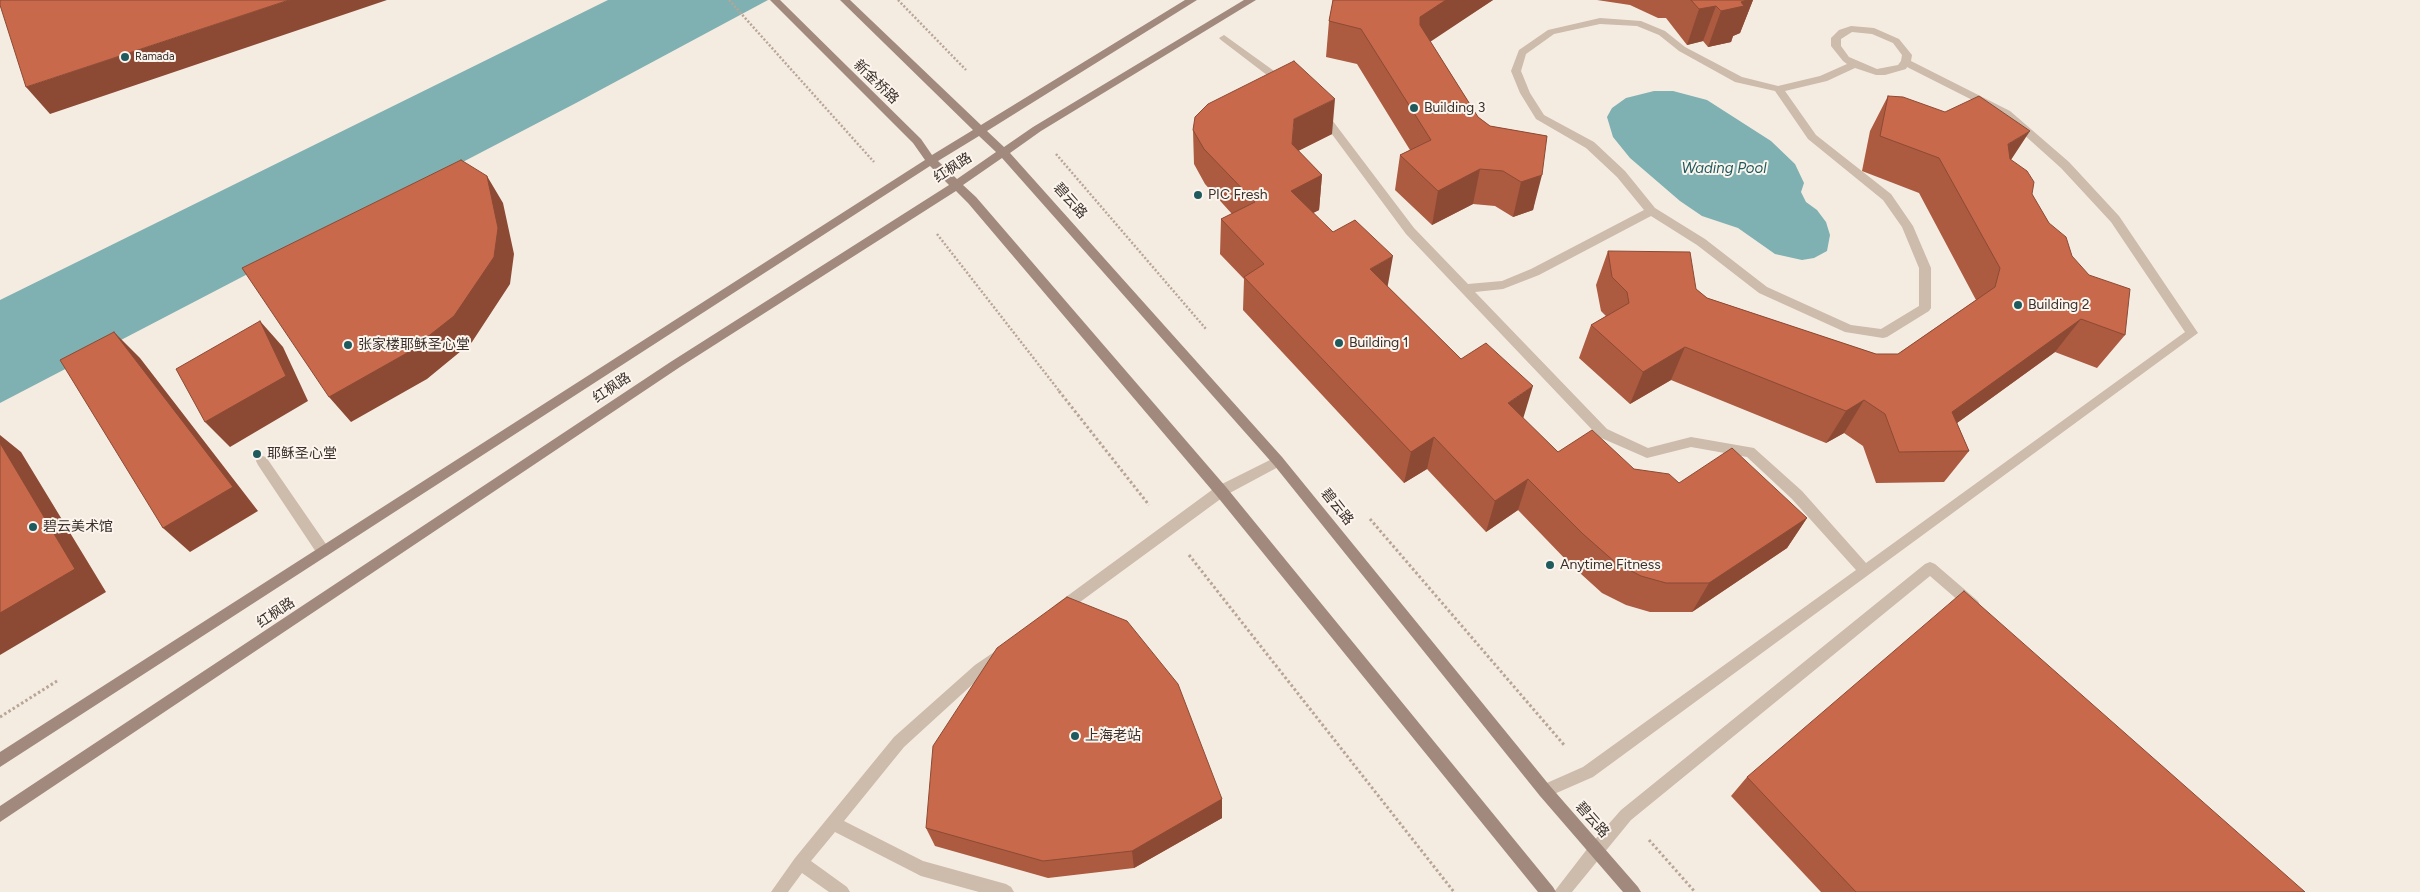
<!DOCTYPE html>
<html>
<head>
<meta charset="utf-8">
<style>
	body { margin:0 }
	canvas { display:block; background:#f4ebe1 }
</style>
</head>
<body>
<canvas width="2420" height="892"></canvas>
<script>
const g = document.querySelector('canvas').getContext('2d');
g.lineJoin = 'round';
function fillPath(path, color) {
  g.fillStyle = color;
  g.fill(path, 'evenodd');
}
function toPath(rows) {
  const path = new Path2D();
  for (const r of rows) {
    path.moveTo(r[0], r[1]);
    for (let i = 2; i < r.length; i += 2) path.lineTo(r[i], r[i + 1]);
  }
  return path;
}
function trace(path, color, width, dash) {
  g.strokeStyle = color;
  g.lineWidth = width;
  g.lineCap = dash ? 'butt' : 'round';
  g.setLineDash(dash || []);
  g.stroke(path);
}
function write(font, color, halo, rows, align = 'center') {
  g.font = font + ' Figtree,"Noto Sans SC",sans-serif';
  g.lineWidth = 4;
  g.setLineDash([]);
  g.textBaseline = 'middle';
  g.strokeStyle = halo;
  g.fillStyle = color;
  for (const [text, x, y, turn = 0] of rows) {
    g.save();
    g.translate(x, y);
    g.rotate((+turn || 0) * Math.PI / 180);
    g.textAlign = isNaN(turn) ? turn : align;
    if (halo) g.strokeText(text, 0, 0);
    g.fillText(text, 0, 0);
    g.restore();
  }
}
fillPath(toPath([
	[608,0,768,0,576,103,0,403,0,300],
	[1654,91,1673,91,1707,100,1771,141,1795,164,1804,183,1801,192,1806,202,1817,210,1826,222,1830,235,1827,251,1814,258,1802,260,1775,254,1738,228,1702,216,1680,201,1630,158,1613,137,1607,117,1612,108,1626,98]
]), '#7fb0b2');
trace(toPath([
	[729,0,874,162],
	[898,0,966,70],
	[1056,154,1206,329],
	[937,234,1060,392]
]), '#b9a596', 2.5, [2, 2]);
trace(toPath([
	[1059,391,1149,505],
	[1370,519,1565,746],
	[1189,555,1454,892],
	[0,717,57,681],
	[1649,840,1695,892]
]), '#b9a596', 3, [2.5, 2.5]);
fillPath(toPath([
	[1600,18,1641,21,1665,31,1685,47,1742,77,1778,86,1820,76,1847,64,1843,61,1831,46,1831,38,1839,30,1851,26,1874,28,1899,39,1912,55,1911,61,2010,111,2069,162,2119,216,2198,333,1593,777,1545,798,1540,796,1538,791,1540,786,1583,767,1856,570,1792,499,1747,457,1691,447,1647,458,1599,437,1406,234,1317,114,1318,112,1326,112,1414,228,1468,284,1502,281,1531,269,1644,210,1617,177,1586,148,1536,119,1520,93,1511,71,1519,50,1548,30,1600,18],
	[1600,24,1637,26,1659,35,1679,51,1735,82,1775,91,1808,139,1883,200,1902,227,1919,268,1919,306,1881,329,1851,325,1767,287,1705,239,1655,208,1625,171,1594,142,1544,115,1530,93,1521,71,1526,54,1554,34,1600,24],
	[1852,32,1872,34,1893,43,1902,55,1901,61,1898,65,1877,69,1849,57,1841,46,1841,39,1852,32],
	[1907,67,2002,115,2061,168,2111,222,2185,332,1866,563,1802,491,1754,448,1691,437,1648,448,1607,429,1475,292,1503,289,1539,275,1651,216,1697,245,1759,293,1845,332,1883,338,1887,337,1929,311,1931,308,1931,268,1913,226,1891,194,1816,135,1785,91,1827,81,1855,68,1876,75,1885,75,1906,69,1907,67],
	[1224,35,1288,81,1288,85,1280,85,1221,40,1219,38,1224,35],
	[262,456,266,457,328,547,330,551,328,555,323,557,318,555,258,465,256,461,258,457,262,456],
	[1278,456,1282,457,1284,461,1282,465,1226,495,1065,613,1060,615,1055,613,1053,609,1055,605,1216,487,1278,456],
	[1930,562,1935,564,1978,601,1980,605,1978,609,1973,611,1968,609,1930,576,1631,820,1572,892,1554,892,1591,844,1621,810,1925,564,1930,562],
	[1000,648,1005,650,1007,654,1005,658,985,673,904,747,844,821,923,861,1006,884,1011,887,1014,892,979,892,921,876,835,832,811,861,847,887,850,892,829,892,802,873,788,892,771,892,795,858,894,737,975,665,1000,648]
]), '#cdbbac');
fillPath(toPath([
	[770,0,780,0,921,139,932,155,973,130,840,0,850,0,981,125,1185,0,1197,0,987,131,1004,147,1033,127,1244,0,1256,0,1041,131,1010,153,1282,457,1550,786,1638,887,1641,892,1623,892,1540,796,1274,465,1002,158,963,185,976,197,1226,487,1553,887,1556,892,1538,892,1216,495,968,203,956,191,680,367,0,822,0,806,672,361,949,185,930,166,0,767,0,752,925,160,913,143,770,0],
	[979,136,996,152,957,179,938,161,979,136]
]), '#a18a7d');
fillPath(toPath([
	[1333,0,1493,0,1430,41,1478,117,1490,126,1547,136,1533,210,1513,217,1495,206,1473,204,1432,225,1395,190,1400,155,1410,150,1357,64,1326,57,1329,21],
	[1597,0,1753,0,1740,33,1733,36,1731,42,1708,47,1703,41,1687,45,1666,18,1658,18,1630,5],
	[1888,96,2011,160,2049,223,2125,335,2097,368,2055,352,1957,423,1969,451,1944,482,1876,483,1863,446,1844,433,1826,443,1671,380,1630,404,1579,358,1591,325,1606,316,1601,311,1596,285,1608,251,1696,289,1707,298,1876,354,1898,354,1976,300,1919,193,1862,171,1870,131],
	[1193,130,1332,134,1298,151,1322,175,1319,210,1313,213,1461,359,1558,452,1634,469,1679,483,1807,518,1787,548,1692,612,1650,612,1626,605,1602,593,1570,564,1518,510,1486,532,1427,469,1404,483,1243,310,1244,279,1220,254,1221,219,1232,214,1205,184,1194,164],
	[1747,777,2305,892,1821,892,1731,796],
	[1222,799,1222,818,1134,868,1048,878,935,846,926,828]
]), '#ac5a40');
fillPath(toPath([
	[289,0,387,0,50,114,26,87],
	[1446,0,1493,0,1415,52,1420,17],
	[1747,0,1753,0,1740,33,1733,36,1731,42,1708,47,1721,11,1741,2],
	[1716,6,1703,41,1687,45,1699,9],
	[1335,99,1332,134,1292,154,1292,144,1294,119],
	[2030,131,2007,166,2008,144],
	[1480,169,1473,204,1432,225,1438,191],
	[1322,175,1319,210,1289,225,1291,191],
	[1542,175,1533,210,1513,217,1521,182],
	[487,176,503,203,514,254,510,284,472,342,427,379,351,422,329,397],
	[1393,256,1387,290,1370,269],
	[2081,319,2055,352,1928,444,1952,412],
	[260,321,283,347,308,401,230,447,205,422],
	[114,332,140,358,258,511,190,552,163,528],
	[1685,347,1671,380,1630,404,1643,372],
	[1533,386,1523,419,1508,403],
	[1864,400,1844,433,1826,443,1846,411],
	[0,435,21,452,106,592,0,655],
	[1434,437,1427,469,1404,483,1411,452],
	[1528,479,1518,510,1486,532,1495,501],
	[1807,518,1787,548,1692,612,1709,583],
	[1222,799,1222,818,1134,868,1132,851]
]), '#8c4a34');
const building = toPath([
	[0,0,289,0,26,87,0,5,0,0],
	[1333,0,1446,0,1420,17,1420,25,1478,117,1490,126,1547,136,1542,175,1521,182,1503,171,1480,169,1438,191,1400,155,1431,140,1361,29,1329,21,1333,0],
	[1691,0,1747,0,1741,2,1744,6,1721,11,1716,6,1699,9,1691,0],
	[1294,61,1335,99,1294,119,1292,144,1322,175,1291,191,1333,232,1355,220,1393,256,1370,269,1461,359,1486,343,1533,386,1508,403,1558,452,1592,430,1634,469,1669,474,1679,483,1732,448,1807,518,1709,583,1666,583,1641,576,1616,563,1583,534,1528,479,1495,501,1434,437,1411,452,1244,277,1264,264,1221,219,1255,202,1204,149,1193,130,1195,117,1208,104,1294,61],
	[1888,96,1903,97,1945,112,1979,96,2030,131,2008,144,2010,159,2027,171,2034,182,2032,194,2049,223,2066,237,2072,256,2089,275,2130,289,2125,335,2081,319,1952,412,1969,451,1899,452,1885,414,1864,400,1846,411,1685,347,1643,372,1591,325,1629,303,1627,292,1612,277,1608,251,1690,252,1696,289,1707,298,1876,354,1898,354,1995,287,2000,268,1939,158,1880,136,1888,96],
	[461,160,487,176,498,228,494,257,454,316,407,353,329,397,242,268,461,160],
	[260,321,286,376,205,422,176,369,260,321],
	[114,332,233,487,163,528,60,360,114,332],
	[0,443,75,569,0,613,0,443],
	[1964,591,2305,892,1856,892,1747,777,1964,591],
	[1067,597,1127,621,1178,684,1222,799,1132,851,1043,861,926,828,933,746,997,648,1067,597]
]);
fillPath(building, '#c8694b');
trace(building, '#8c4a34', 1);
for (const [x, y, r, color] of [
	[125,57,5,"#1f5a5e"],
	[1414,108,5,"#1f5a5e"],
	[1198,195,5,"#1f5a5e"],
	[2018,305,5,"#1f5a5e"],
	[1339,343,5,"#1f5a5e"],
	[348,345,5,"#1f5a5e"],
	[257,454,5,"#1f5a5e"],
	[33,527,5,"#1f5a5e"],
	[1550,565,5,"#1f5a5e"],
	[1075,736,5,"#1f5a5e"]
]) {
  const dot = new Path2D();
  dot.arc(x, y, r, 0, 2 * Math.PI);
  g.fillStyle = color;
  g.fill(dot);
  trace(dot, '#fbf5ee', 2);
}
write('11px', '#3b302b', '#fbf5ee', [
	["Ramada",135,57]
], 'left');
write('14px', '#3b302b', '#fbf5ee', [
	["新金桥路",876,82,44],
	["红枫路",953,168,-33],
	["碧云路",1070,201,48],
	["红枫路",612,388,-34],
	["碧云路",1337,507,51],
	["红枫路",276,613,-34],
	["碧云路",1592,820,48]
]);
write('14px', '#3b302b', '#fbf5ee', [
	["Building 3",1424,108],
	["PIC Fresh",1208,195],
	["Building 2",2028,305],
	["Building 1",1349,343],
	["张家楼耶稣圣心堂",358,345],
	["耶稣圣心堂",267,454],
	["碧云美术馆",43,527],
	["Anytime Fitness",1560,565],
	["上海老站",1085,736]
], 'left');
write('italic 15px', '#1f5a5e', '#fbf5ee', [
	["Wading Pool",1724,169]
]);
</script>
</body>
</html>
